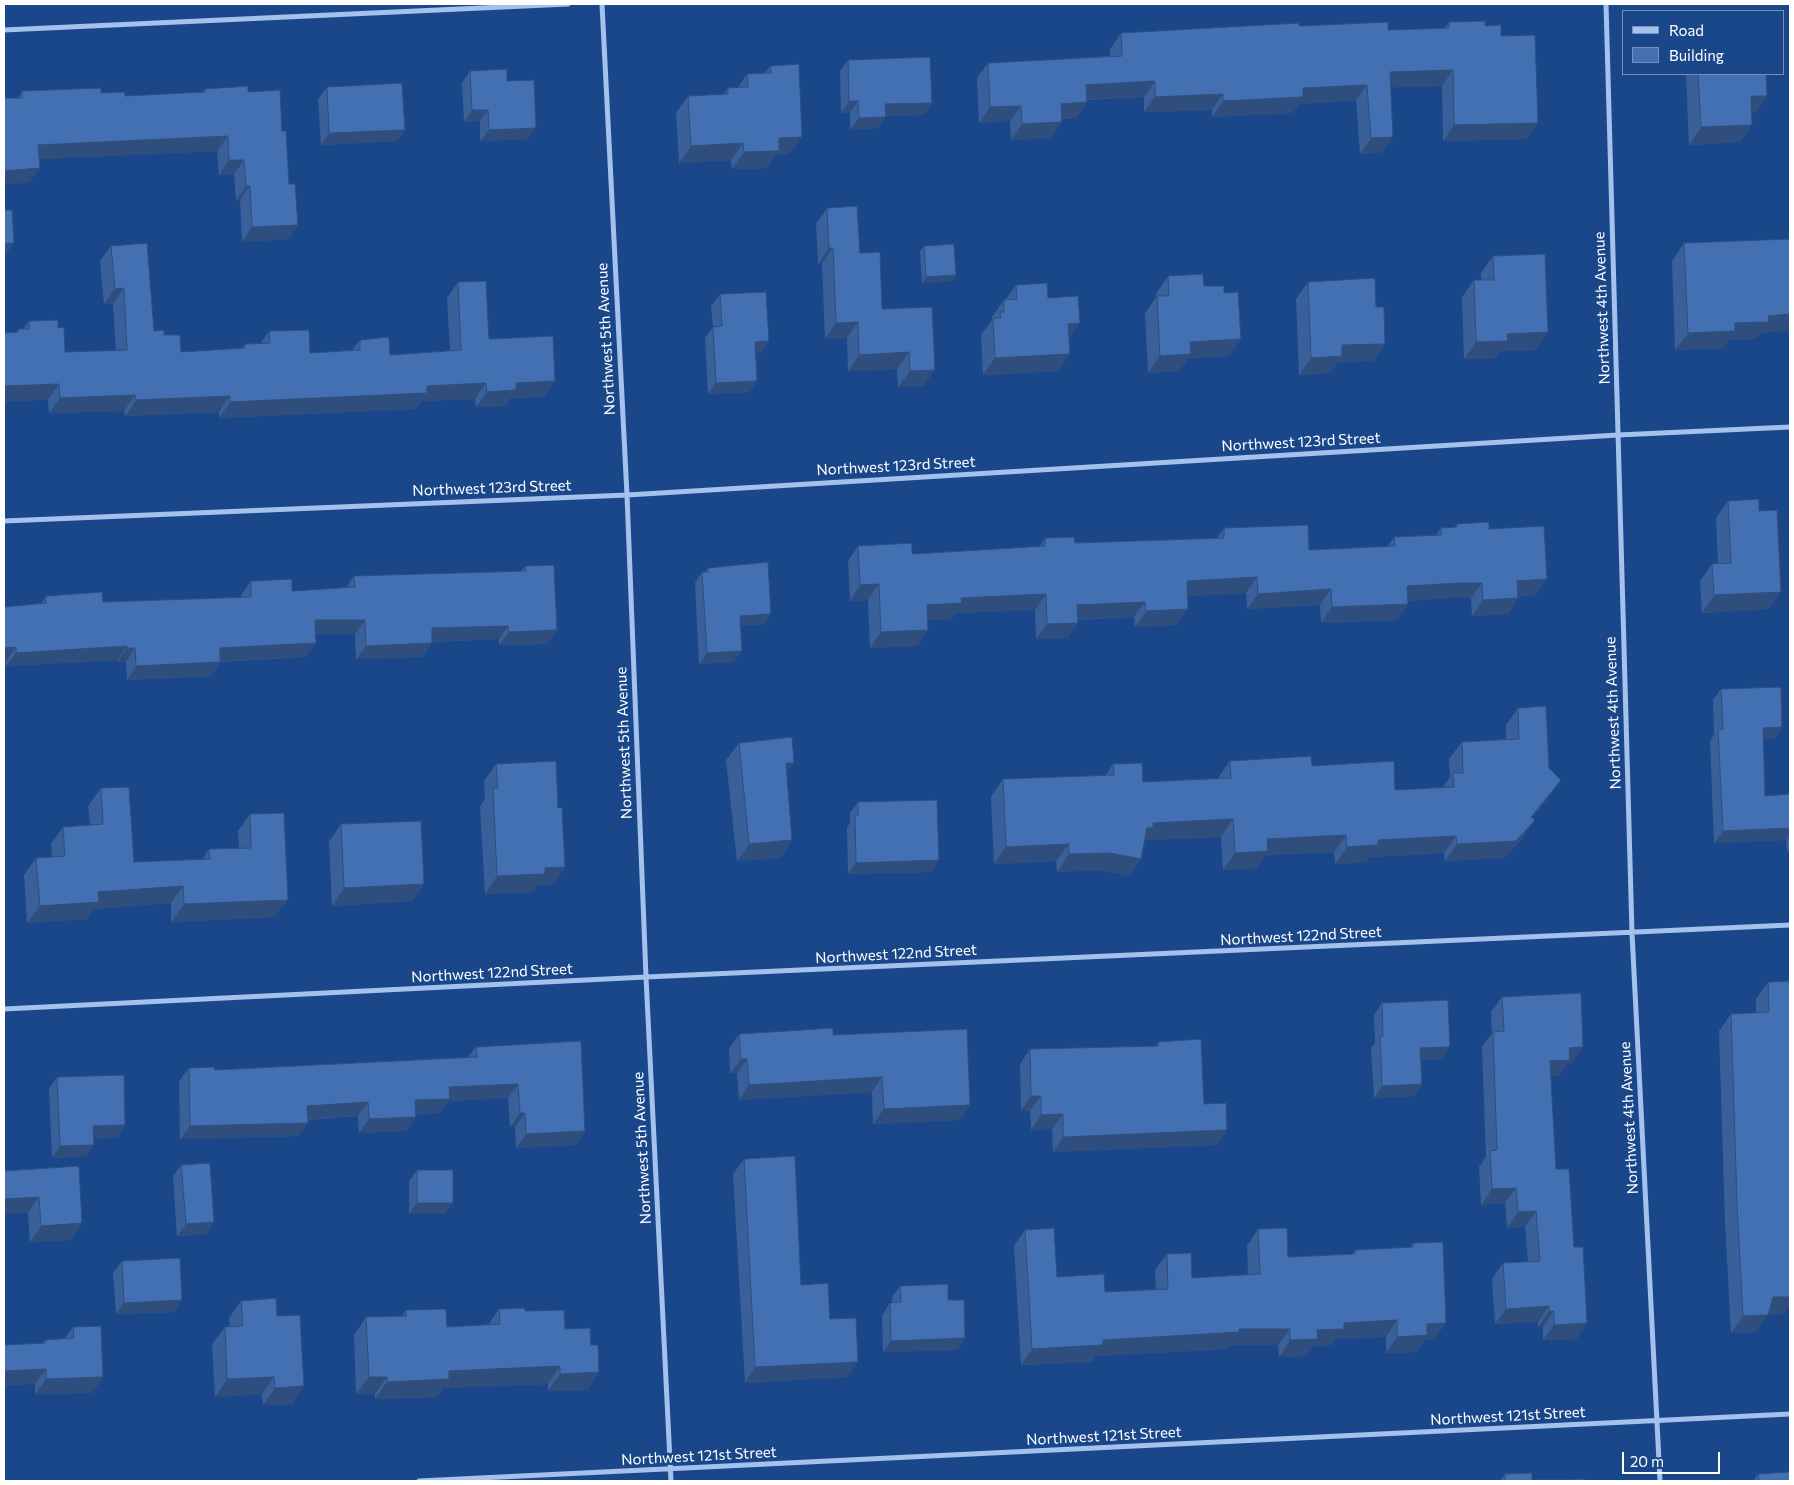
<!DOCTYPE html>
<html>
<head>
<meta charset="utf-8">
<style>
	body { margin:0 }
	#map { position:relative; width:1794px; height:1485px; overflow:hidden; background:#1a478a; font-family:Commissioner,sans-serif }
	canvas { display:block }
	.frame { position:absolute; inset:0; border:5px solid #fff; pointer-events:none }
	.legend { position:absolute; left:1622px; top:10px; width:162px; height:65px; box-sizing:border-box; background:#1a478a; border:1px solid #7691b9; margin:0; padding:6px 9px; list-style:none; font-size:15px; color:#fff }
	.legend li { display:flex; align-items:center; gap:10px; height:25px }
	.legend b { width:25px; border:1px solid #7691b9 }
	.scale { position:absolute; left:1622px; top:1452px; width:98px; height:22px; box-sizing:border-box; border:2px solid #fff; border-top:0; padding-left:6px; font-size:15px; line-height:18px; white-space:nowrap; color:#fff; -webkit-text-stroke:4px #1a478a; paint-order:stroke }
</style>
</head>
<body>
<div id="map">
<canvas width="1794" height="1485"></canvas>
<div class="frame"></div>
<ul class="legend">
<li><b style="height:6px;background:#a4c2ed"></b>Road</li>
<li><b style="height:14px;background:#4370b3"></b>Building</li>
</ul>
<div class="scale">20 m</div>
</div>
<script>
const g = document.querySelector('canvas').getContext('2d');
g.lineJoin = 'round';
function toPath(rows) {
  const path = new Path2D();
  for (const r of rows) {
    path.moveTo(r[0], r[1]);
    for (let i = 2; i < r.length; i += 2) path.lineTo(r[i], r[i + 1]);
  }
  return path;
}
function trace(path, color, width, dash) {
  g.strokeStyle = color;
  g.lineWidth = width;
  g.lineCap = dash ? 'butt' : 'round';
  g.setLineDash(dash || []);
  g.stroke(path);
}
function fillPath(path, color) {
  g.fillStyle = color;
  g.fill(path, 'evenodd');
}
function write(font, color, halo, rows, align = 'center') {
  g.font = font + ' Commissioner,sans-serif';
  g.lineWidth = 5;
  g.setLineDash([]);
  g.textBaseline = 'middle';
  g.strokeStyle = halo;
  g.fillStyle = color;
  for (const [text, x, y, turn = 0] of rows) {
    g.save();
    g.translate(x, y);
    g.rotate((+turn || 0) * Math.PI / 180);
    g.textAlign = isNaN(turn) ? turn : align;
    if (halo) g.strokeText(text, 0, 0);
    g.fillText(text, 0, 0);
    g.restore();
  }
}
trace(toPath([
	[602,4,627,495,646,977,671,1481],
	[1606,4,1632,933,1660,1481],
	[4,30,568,4],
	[4,521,627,495,1618,435,1790,427],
	[4,1009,646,977,1790,925],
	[419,1481,1790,1414]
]), '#a4c2ed', 5);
fillPath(toPath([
	[1449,22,1485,26,1501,36,1527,139,1443,141,1442,86,1391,87,1383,152,1360,154,1356,100,1299,104,1292,113,1212,117,1212,110,1144,112,1144,97,1087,100,1087,102,1076,118,1061,119,1051,138,1011,140,1010,121,979,123,977,78,988,63,1110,56,1110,49,1121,33,1299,26,1388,30,1445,28],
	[848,60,932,103,924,115,886,116,878,128,850,130,850,112,841,113,840,71],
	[770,66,790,154,776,155,767,168,732,169,731,160,679,163,676,113,688,96,724,94,728,88,738,87,747,74,765,73],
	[470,71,507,81,528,139,480,141,480,121,464,122,462,83],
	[1686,74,1766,74,1767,96,1755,113,1752,113,1752,125,1740,142,1689,145],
	[327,87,405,130,397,141,321,145,318,99],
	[205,89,248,92,282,131,289,184,298,225,288,239,242,242,240,200,236,201,234,174,219,175,217,151,39,159,40,168,29,183,18,98,22,91,101,93,125,96,203,92],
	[827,208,860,253,882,309,935,370,923,386,898,387,897,369,848,371,847,338,825,339,822,264,818,264,816,224],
	[1790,239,1790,330,1761,333,1756,339,1729,340,1723,348,1675,350,1672,261,1684,243],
	[111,246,154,331,164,335,181,352,242,348,245,344,260,344,269,331,310,353,352,350,360,340,390,355,450,351,447,298,458,282,489,339,544,397,510,398,505,406,476,407,475,399,421,401,416,409,219,418,219,412,125,416,124,411,49,413,48,400,16,333,18,329,23,329,29,321,58,328,65,352,116,351,113,304,104,304,100,261],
	[924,246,956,275,952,281,922,283,920,251],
	[1493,256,1536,350,1501,351,1496,358,1464,359,1462,297,1474,280,1481,280,1481,273],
	[1168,276,1204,286,1229,356,1188,358,1179,371,1148,373,1145,314,1156,297,1156,294],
	[1308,282,1376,307,1385,344,1373,361,1338,362,1330,373,1299,375,1296,299],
	[1016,285,1048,298,1080,323,1069,338,1058,371,983,375,981,335,992,320,992,317,1004,300,1005,300],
	[720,294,769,341,761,353,756,353,757,381,749,392,708,394,705,338,713,327,711,306],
	[1728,501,1759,511,1769,609,1702,613,1700,581,1712,564,1718,564,1716,518],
	[1457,524,1489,529,1536,595,1518,596,1518,598,1508,614,1472,616,1471,598,1449,598,1408,601,1408,604,1397,620,1321,623,1320,605,1247,609,1246,593,1187,596,1177,625,1135,627,1134,617,1078,620,1078,623,1067,638,1036,639,1035,610,955,613,951,619,927,620,928,630,917,646,870,648,868,600,850,601,848,561,858,546,912,554,1039,547,1045,538,1075,543,1217,538,1224,528,1309,550,1388,546,1394,537,1436,535,1441,528,1455,527],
	[525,566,557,630,547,644,499,645,499,639,432,642,432,643,423,657,356,659,355,634,315,634,306,657,220,662,211,676,127,680,126,662,117,662,117,660,6,666,6,661,46,596,103,602,241,597,241,595,251,581,292,591,346,588,354,576,521,571],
	[708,568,764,624,741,626,734,662,699,664,695,583,702,572,705,572],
	[1721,689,1782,727,1774,739,1763,739,1765,796,1790,794,1790,852,1787,852,1786,840,1714,843,1710,741,1714,735,1713,700],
	[1518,708,1549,797,1532,818,1523,838,1504,858,1445,861,1444,853,1370,857,1366,862,1335,864,1334,852,1265,855,1256,868,1223,870,1221,837,1145,840,1141,859,1129,876,1098,870,1057,872,1056,861,994,864,991,797,1003,779,1106,775,1113,764,1143,782,1218,778,1230,761,1312,766,1395,790,1443,787,1450,777,1449,759,1462,742,1506,739,1506,725],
	[739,743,792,840,780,858,737,861,726,760],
	[496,764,558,808,565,867,553,884,538,885,533,892,485,894,480,806,485,799,484,781],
	[101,788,134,862,203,859,209,849,239,848,238,831,250,814,275,917,171,922,171,903,94,909,87,919,27,923,24,875,36,858,52,857,51,844,63,827,90,825,88,806],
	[858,802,939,860,931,872,848,874,847,828,850,823,850,813],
	[341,824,424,884,412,901,332,906,329,842],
	[1768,982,1784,1314,1768,1314,1756,1332,1731,1333,1725,1222,1719,1031,1731,1014,1756,1013,1756,999],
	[1502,997,1583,1047,1572,1063,1568,1063,1559,1076,1550,1076,1556,1169,1574,1247,1587,1323,1576,1339,1543,1340,1543,1327,1538,1327,1538,1322,1495,1324,1492,1279,1503,1263,1528,1262,1525,1227,1507,1228,1505,1203,1481,1205,1479,1167,1486,1157,1482,1047,1492,1033,1491,1012],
	[1382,1003,1442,1059,1421,1060,1422,1084,1414,1096,1374,1098,1371,1048,1375,1043,1374,1015],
	[739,1034,833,1035,960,1120,873,1124,872,1092,739,1100,737,1074,730,1074,729,1049],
	[1158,1042,1204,1104,1227,1130,1217,1145,1053,1152,1052,1129,1031,1130,1030,1111,1021,1111,1020,1064,1030,1049,1155,1046],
	[476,1047,585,1131,576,1145,516,1148,515,1127,510,1127,508,1098,448,1101,440,1113,416,1114,406,1131,359,1133,358,1116,307,1120,298,1136,180,1139,179,1081,189,1068,215,1070,468,1057],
	[57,1077,125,1125,117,1137,94,1138,94,1145,86,1156,52,1158,49,1089],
	[744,1159,801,1285,830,1319,847,1377,745,1383,733,1174],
	[181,1165,214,1222,206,1234,177,1236,173,1176],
	[417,1170,445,1214,409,1214,409,1181],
	[4,1171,82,1223,71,1240,30,1242,28,1213],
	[1258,1229,1288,1257,1352,1254,1355,1250,1409,1248,1413,1243,1435,1339,1424,1340,1416,1352,1386,1353,1386,1337,1336,1339,1332,1345,1313,1346,1306,1356,1279,1357,1278,1345,1230,1345,1228,1349,1095,1356,1092,1362,1021,1365,1014,1246,1025,1230,1057,1277,1105,1292,1156,1289,1155,1270,1167,1254,1192,1278,1248,1275,1247,1246],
	[122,1261,174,1312,116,1314,113,1273],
	[900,1286,948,1300,965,1338,957,1350,883,1352,882,1315,890,1303,892,1303,892,1297],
	[241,1301,277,1316,304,1386,292,1404,263,1405,262,1394,215,1397,212,1344,225,1327,230,1327,229,1318],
	[499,1309,525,1311,565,1329,591,1345,599,1372,587,1390,548,1391,548,1384,443,1388,437,1397,375,1399,375,1394,356,1394,354,1335,366,1317,402,1316,406,1310,447,1327,488,1325],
	[73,1327,103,1377,92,1393,35,1394,35,1384,42,1343,45,1340,65,1338],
	[1505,1474,1532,1480,1585,1481,1500,1481],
	[1758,1474,1790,1481,1753,1481]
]), '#3a609a');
fillPath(toPath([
	[1453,70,1442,86,1379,88,1390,72],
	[1155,81,1144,97,1075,100,1086,85],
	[1367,85,1356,100,1299,104,1292,113,1212,117,1223,101,1303,88],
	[1223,94,1212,110,1144,112,1155,97],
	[1751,96,1767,96,1755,113,1739,113],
	[849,101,858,101,850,112,841,113],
	[1087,102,1076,118,1050,119,1061,104],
	[932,103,924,115,877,116,885,104],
	[1021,106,1010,121,979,123,990,107],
	[472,110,488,110,480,121,464,122],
	[886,117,878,128,850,130,859,118],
	[1062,122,1051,138,1011,140,1022,124],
	[1538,123,1527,139,1443,141,1454,125],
	[1752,125,1740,142,1689,145,1701,127],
	[536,128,528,139,480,141,489,130],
	[405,130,397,141,321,145,329,133],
	[228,136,217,151,28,160,38,145],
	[802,137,790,154,776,155,767,168,732,169,744,152,779,138],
	[1393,137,1383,152,1360,154,1371,138],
	[743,143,731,160,679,163,691,146],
	[229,160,244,160,234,174,219,175],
	[40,168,29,183,4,184,4,171],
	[246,186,250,186,240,200,236,201],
	[298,225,288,239,242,242,252,227],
	[14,243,6,255,4,255,4,244],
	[829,248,833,248,822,264,818,264],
	[956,275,952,281,922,283,926,277],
	[124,288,113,304,104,304,115,289],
	[1790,314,1790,330,1761,333,1756,339,1729,340,1723,348,1675,350,1688,333,1768,316],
	[858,322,847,338,825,339,836,323],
	[1080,323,1068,340,1068,324],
	[1548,332,1536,350,1501,351,1496,358,1464,359,1476,342,1507,334],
	[1241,339,1229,356,1188,358,1179,371,1148,373,1160,356,1190,342],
	[769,341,761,353,747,353,755,342],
	[1385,344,1373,361,1338,362,1330,373,1299,375,1311,358,1342,345],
	[909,352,897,369,848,371,859,355],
	[1070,354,1058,371,983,375,995,358],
	[935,370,923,386,898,387,910,371],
	[555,381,544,397,510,398,505,406,476,407,487,392,516,383],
	[757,381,749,392,708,394,716,383],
	[486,383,475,399,421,401,416,409,219,418,230,402,427,386],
	[59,384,48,400,4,402,4,386],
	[135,395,124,411,49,413,60,398],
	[230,396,219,412,125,416,136,400],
	[1257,577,1246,593,1176,597,1187,581],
	[1547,579,1536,595,1507,596,1517,581],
	[1460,583,1482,583,1471,598,1449,598,1396,602,1407,586],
	[879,584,868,600,850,601,860,585],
	[1331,589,1320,605,1247,609,1258,594],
	[1781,592,1769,609,1702,613,1714,595],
	[1046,594,1035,610,955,613,951,619,916,621,927,605,961,598],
	[1518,598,1508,614,1472,616,1483,600],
	[1145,602,1134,617,1066,620,1077,605],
	[1408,604,1397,620,1321,623,1332,607],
	[1188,609,1177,625,1135,627,1146,611],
	[771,614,764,624,732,627,740,616],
	[315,620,365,620,355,634,305,634],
	[1078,623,1067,638,1036,639,1047,624],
	[508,626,499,639,422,642,432,628],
	[557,630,547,644,499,645,509,632],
	[928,630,917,646,870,648,881,632],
	[316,643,306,657,210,662,220,648],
	[432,643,423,657,356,659,366,646],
	[127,646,117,660,6,666,16,653],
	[16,647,6,661,4,661,4,648],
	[127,648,135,648,126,662,117,662],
	[742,651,734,662,699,664,707,653],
	[220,662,211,676,127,680,136,666],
	[1782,727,1774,739,1755,739,1763,728],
	[786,763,794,763,782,780],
	[1561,780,1549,797,1519,834,1531,817],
	[1233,819,1221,837,1145,840,1147,828,1153,823],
	[1535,820,1523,838,1504,858,1445,861,1457,844],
	[1790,828,1790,834,1786,840,1714,843,1723,831],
	[1346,835,1334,852,1265,855,1256,868,1223,870,1235,853,1267,839],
	[1456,836,1444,853,1370,857,1366,862,1335,864,1347,847,1378,840],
	[792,840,780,858,737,861,749,844],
	[1069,844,1056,861,994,864,1006,847],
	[1790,847,1790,852,1787,852],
	[1110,853,1141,859,1129,876,1098,870,1057,872,1069,854],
	[939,860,931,872,848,874,856,863],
	[565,867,553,884,538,885,533,892,485,894,497,876,545,868],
	[424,884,412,901,332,906,344,888],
	[183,886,171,903,94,909,87,919,27,923,40,906,98,892],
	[288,900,275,917,171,922,184,904],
	[1450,1047,1442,1059,1412,1060,1420,1048],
	[1583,1047,1572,1063,1568,1063,1559,1076,1539,1077,1550,1061,1569,1048],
	[741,1059,747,1059,737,1074,730,1074],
	[882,1077,872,1092,739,1100,749,1085],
	[518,1084,508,1098,448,1101,440,1113,405,1114,415,1100,449,1087],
	[1422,1084,1414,1096,1374,1098,1382,1086],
	[1031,1096,1041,1096,1030,1111,1021,1111],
	[368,1102,358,1116,297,1120,307,1106],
	[970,1105,960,1120,873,1124,884,1109],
	[520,1113,525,1113,515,1127,510,1127],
	[1063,1114,1052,1129,1031,1130,1041,1115],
	[416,1117,406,1131,359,1133,369,1119],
	[308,1123,298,1136,180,1139,190,1126],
	[125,1125,117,1137,85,1138,93,1126],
	[1227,1130,1217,1145,1053,1152,1063,1137],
	[585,1131,576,1145,516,1148,526,1134],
	[94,1145,86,1156,52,1158,60,1146],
	[1516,1188,1505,1203,1481,1205,1492,1189],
	[39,1197,28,1213,4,1214,4,1199],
	[417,1203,453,1203,445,1214,409,1214],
	[1536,1211,1525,1227,1507,1228,1518,1212],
	[214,1222,206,1234,177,1236,186,1224],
	[82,1223,71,1240,30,1242,41,1226],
	[1790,1295,1790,1305,1784,1314,1761,1315,1773,1297],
	[182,1300,174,1312,116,1314,124,1303],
	[1549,1306,1538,1322,1495,1324,1506,1309],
	[1549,1311,1554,1311,1543,1327,1538,1327],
	[1768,1315,1756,1332,1731,1333,1743,1316],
	[1397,1320,1386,1337,1336,1339,1332,1345,1313,1346,1306,1356,1279,1357,1290,1340,1317,1330,1344,1323],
	[1446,1323,1435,1339,1424,1340,1416,1352,1386,1353,1397,1337,1427,1324],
	[1587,1323,1576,1339,1543,1340,1554,1325],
	[1239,1329,1290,1329,1278,1345,1230,1345,1228,1349,1095,1356,1092,1362,1021,1365,1032,1349,1103,1340],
	[965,1338,957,1350,883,1352,891,1341],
	[858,1362,847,1377,745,1383,755,1367],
	[560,1366,548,1384,443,1388,437,1397,375,1399,387,1382,449,1371],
	[46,1369,35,1384,4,1386,4,1371],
	[599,1372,587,1390,548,1391,560,1374],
	[103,1377,92,1393,35,1394,46,1379],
	[274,1377,262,1394,215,1397,227,1379],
	[369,1377,387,1377,375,1394,356,1394],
	[304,1386,292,1404,263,1405,275,1388]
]), '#2f4e7d');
const building = toPath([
	[1485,21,1485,26,1501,25,1501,36,1535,35,1538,123,1454,125,1453,70,1390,72,1393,137,1371,138,1367,85,1303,88,1303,97,1223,101,1223,94,1155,97,1155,81,1086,85,1087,102,1061,104,1062,122,1022,124,1021,106,990,107,988,63,1122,56,1121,33,1299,23,1299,26,1388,22,1388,30,1449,28,1449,22,1485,21],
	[930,57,932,103,885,104,886,117,859,118,858,101,849,101,848,60,930,57],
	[799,64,802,137,779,138,779,151,744,152,743,143,691,146,688,96,728,94,728,88,748,87,747,74,771,73,770,66,799,64],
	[507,69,507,81,534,80,536,128,489,130,488,110,472,110,470,71,507,69],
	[1698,74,1766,74,1767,96,1751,96,1752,125,1701,127,1698,74],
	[402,83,405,130,329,133,327,87,402,83],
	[248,86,248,92,280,90,282,131,286,131,289,184,295,184,298,225,252,227,250,186,246,186,244,160,229,160,228,136,38,145,40,168,4,171,4,98,22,98,22,91,101,88,101,93,125,92,125,96,205,92,205,89,248,86],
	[857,206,860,253,880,252,882,309,932,307,935,370,910,371,909,352,859,355,858,322,836,323,833,248,829,248,827,208,857,206],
	[4,210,12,210,14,243,4,244,4,210],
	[1790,239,1790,314,1768,316,1769,322,1735,323,1735,331,1688,333,1684,243,1790,239],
	[147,243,154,331,164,330,164,335,180,335,181,352,245,348,245,344,270,343,269,331,309,330,310,353,360,350,360,340,389,337,390,355,461,350,458,282,486,281,489,339,553,336,555,381,516,383,516,390,487,392,486,383,427,386,427,393,230,402,230,396,136,400,135,395,60,398,59,384,4,386,4,333,18,332,18,329,29,329,29,321,58,320,58,328,64,327,65,352,127,350,124,288,115,289,111,246,147,243],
	[954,244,956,275,926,277,924,246,954,244],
	[1545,254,1548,332,1507,334,1508,341,1476,342,1474,280,1494,280,1493,256,1545,254],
	[1203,274,1204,286,1224,286,1224,293,1238,292,1241,339,1190,342,1191,354,1160,356,1157,296,1169,296,1168,276,1203,274],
	[1375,278,1376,307,1384,307,1385,344,1342,345,1342,356,1311,358,1308,282,1375,278],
	[1047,283,1048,298,1078,296,1080,323,1068,324,1070,354,995,358,993,318,1001,318,1000,312,1004,312,1004,300,1017,299,1016,285,1047,283],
	[766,292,769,341,755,342,757,381,716,383,713,327,722,326,720,294,766,292],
	[1759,499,1759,511,1777,510,1781,592,1714,595,1712,564,1731,563,1728,501,1759,499],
	[1489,522,1489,529,1544,526,1547,579,1517,581,1518,598,1483,600,1482,583,1460,583,1407,586,1408,604,1332,607,1331,589,1258,594,1257,577,1187,581,1188,609,1146,611,1145,602,1077,605,1078,623,1047,624,1046,594,961,598,962,603,927,605,928,630,881,632,879,584,860,585,858,546,912,543,912,554,1045,546,1045,538,1074,537,1075,543,1224,538,1224,528,1308,525,1309,550,1395,546,1394,537,1441,535,1441,528,1457,527,1457,524,1489,522],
	[768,562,771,614,740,616,742,651,707,653,702,572,708,572,708,568,768,562],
	[554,565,557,630,509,632,508,626,432,628,432,643,366,646,365,620,315,620,316,643,220,648,220,662,136,666,135,648,127,648,127,646,16,653,16,647,4,648,4,607,46,603,46,596,102,592,103,602,251,597,251,581,292,579,292,591,355,587,354,576,526,571,525,566,554,565],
	[1781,687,1782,727,1763,728,1765,796,1790,794,1790,828,1723,831,1718,730,1723,729,1721,689,1781,687],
	[1546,706,1549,768,1561,780,1531,817,1535,820,1516,841,1457,844,1456,836,1378,840,1378,845,1347,847,1346,835,1267,839,1268,851,1235,853,1233,819,1153,823,1153,828,1147,828,1141,859,1110,853,1069,854,1069,844,1006,847,1003,779,1114,775,1113,764,1142,763,1143,782,1231,778,1230,761,1311,756,1312,766,1394,761,1395,790,1454,787,1453,773,1463,773,1462,742,1519,739,1518,708,1546,706],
	[792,737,794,763,786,763,792,840,749,844,739,743,792,737],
	[556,761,558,808,562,807,565,867,545,868,545,874,497,876,493,788,498,788,496,764,556,761],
	[129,787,134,862,210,859,209,849,251,848,250,814,284,813,288,900,184,904,183,886,98,892,99,902,40,906,36,858,65,856,63,827,103,824,101,788,129,787],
	[937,800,939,860,856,863,855,816,858,816,858,802,937,800],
	[421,821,424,884,344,888,341,824,421,821],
	[1790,981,1790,1297,1773,1297,1768,1315,1743,1316,1737,1204,1731,1014,1769,1012,1768,982,1790,981],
	[1581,993,1583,1047,1569,1048,1570,1060,1550,1061,1556,1169,1569,1169,1574,1247,1583,1247,1587,1323,1554,1325,1554,1311,1549,1311,1549,1306,1506,1309,1503,1263,1540,1261,1536,1211,1518,1212,1516,1188,1492,1189,1490,1151,1497,1150,1493,1032,1504,1031,1502,997,1581,993],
	[1448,1000,1450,1047,1420,1048,1422,1084,1382,1086,1380,1036,1383,1036,1382,1003,1448,1000],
	[833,1028,833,1035,967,1029,970,1105,884,1109,882,1077,749,1085,747,1059,741,1059,739,1034,833,1028],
	[1201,1039,1204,1104,1226,1103,1227,1130,1063,1137,1063,1114,1041,1115,1041,1096,1031,1096,1030,1049,1158,1046,1158,1042,1201,1039],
	[581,1041,585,1131,526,1134,525,1113,520,1113,518,1084,449,1087,450,1099,415,1100,416,1117,369,1119,368,1102,307,1106,308,1123,190,1126,189,1068,214,1067,215,1070,477,1057,476,1047,581,1041],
	[124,1075,125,1125,93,1126,94,1145,60,1146,57,1077,124,1075],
	[795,1156,801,1285,828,1283,830,1319,856,1318,858,1362,755,1367,744,1159,795,1156],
	[4,1157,4,1171,79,1166,82,1223,41,1226,39,1197,4,1199,4,1157],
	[210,1163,214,1222,186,1224,181,1165,210,1163],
	[417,1170,453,1170,453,1203,417,1203,417,1170],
	[1054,1228,1057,1277,1104,1274,1105,1292,1168,1289,1167,1254,1191,1253,1192,1278,1260,1274,1258,1229,1287,1228,1288,1257,1355,1254,1355,1250,1413,1247,1413,1243,1443,1242,1446,1323,1427,1324,1427,1335,1397,1337,1397,1320,1344,1323,1344,1329,1317,1330,1318,1339,1290,1340,1290,1329,1239,1329,1239,1332,1103,1340,1103,1345,1032,1349,1025,1230,1054,1228],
	[180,1258,182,1300,124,1303,122,1261,180,1258],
	[948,1284,948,1300,964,1300,965,1338,891,1341,890,1303,901,1302,900,1286,948,1284],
	[276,1298,277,1316,300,1315,304,1386,275,1388,274,1377,227,1379,225,1327,243,1326,241,1301,276,1298],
	[525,1308,525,1311,564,1310,565,1329,590,1328,591,1345,598,1345,599,1372,560,1374,560,1366,449,1371,449,1379,387,1382,387,1377,369,1377,366,1317,406,1316,406,1310,446,1309,447,1327,500,1324,499,1309,525,1308],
	[101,1326,103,1377,46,1379,46,1369,4,1371,4,1345,45,1343,45,1340,74,1338,73,1327,101,1326],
	[1790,1472,1790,1481,1759,1481,1758,1474,1790,1472],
	[1532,1473,1532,1480,1585,1479,1585,1481,1505,1481,1505,1474,1532,1473]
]);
fillPath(building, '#4370b3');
trace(building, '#2f4e7d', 1);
write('15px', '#fff', '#1a478a', [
	["Northwest 4th Avenue",1602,308,-92],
	["Northwest 5th Avenue",606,339,-93],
	["Northwest 123rd Street",1301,442,-3],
	["Northwest 123rd Street",896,466,-3],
	["Northwest 123rd Street",492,488,-2],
	["Northwest 4th Avenue",1613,713,-92],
	["Northwest 5th Avenue",624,743,-92],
	["Northwest 122nd Street",1301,936,-3],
	["Northwest 122nd Street",896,954,-3],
	["Northwest 122nd Street",492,973,-3],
	["Northwest 4th Avenue",1629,1118,-93],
	["Northwest 5th Avenue",642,1148,-93],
	["Northwest 121st Street",1508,1416,-3],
	["Northwest 121st Street",1104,1436,-3],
	["Northwest 121st Street",699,1456,-3]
]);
</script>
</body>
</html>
